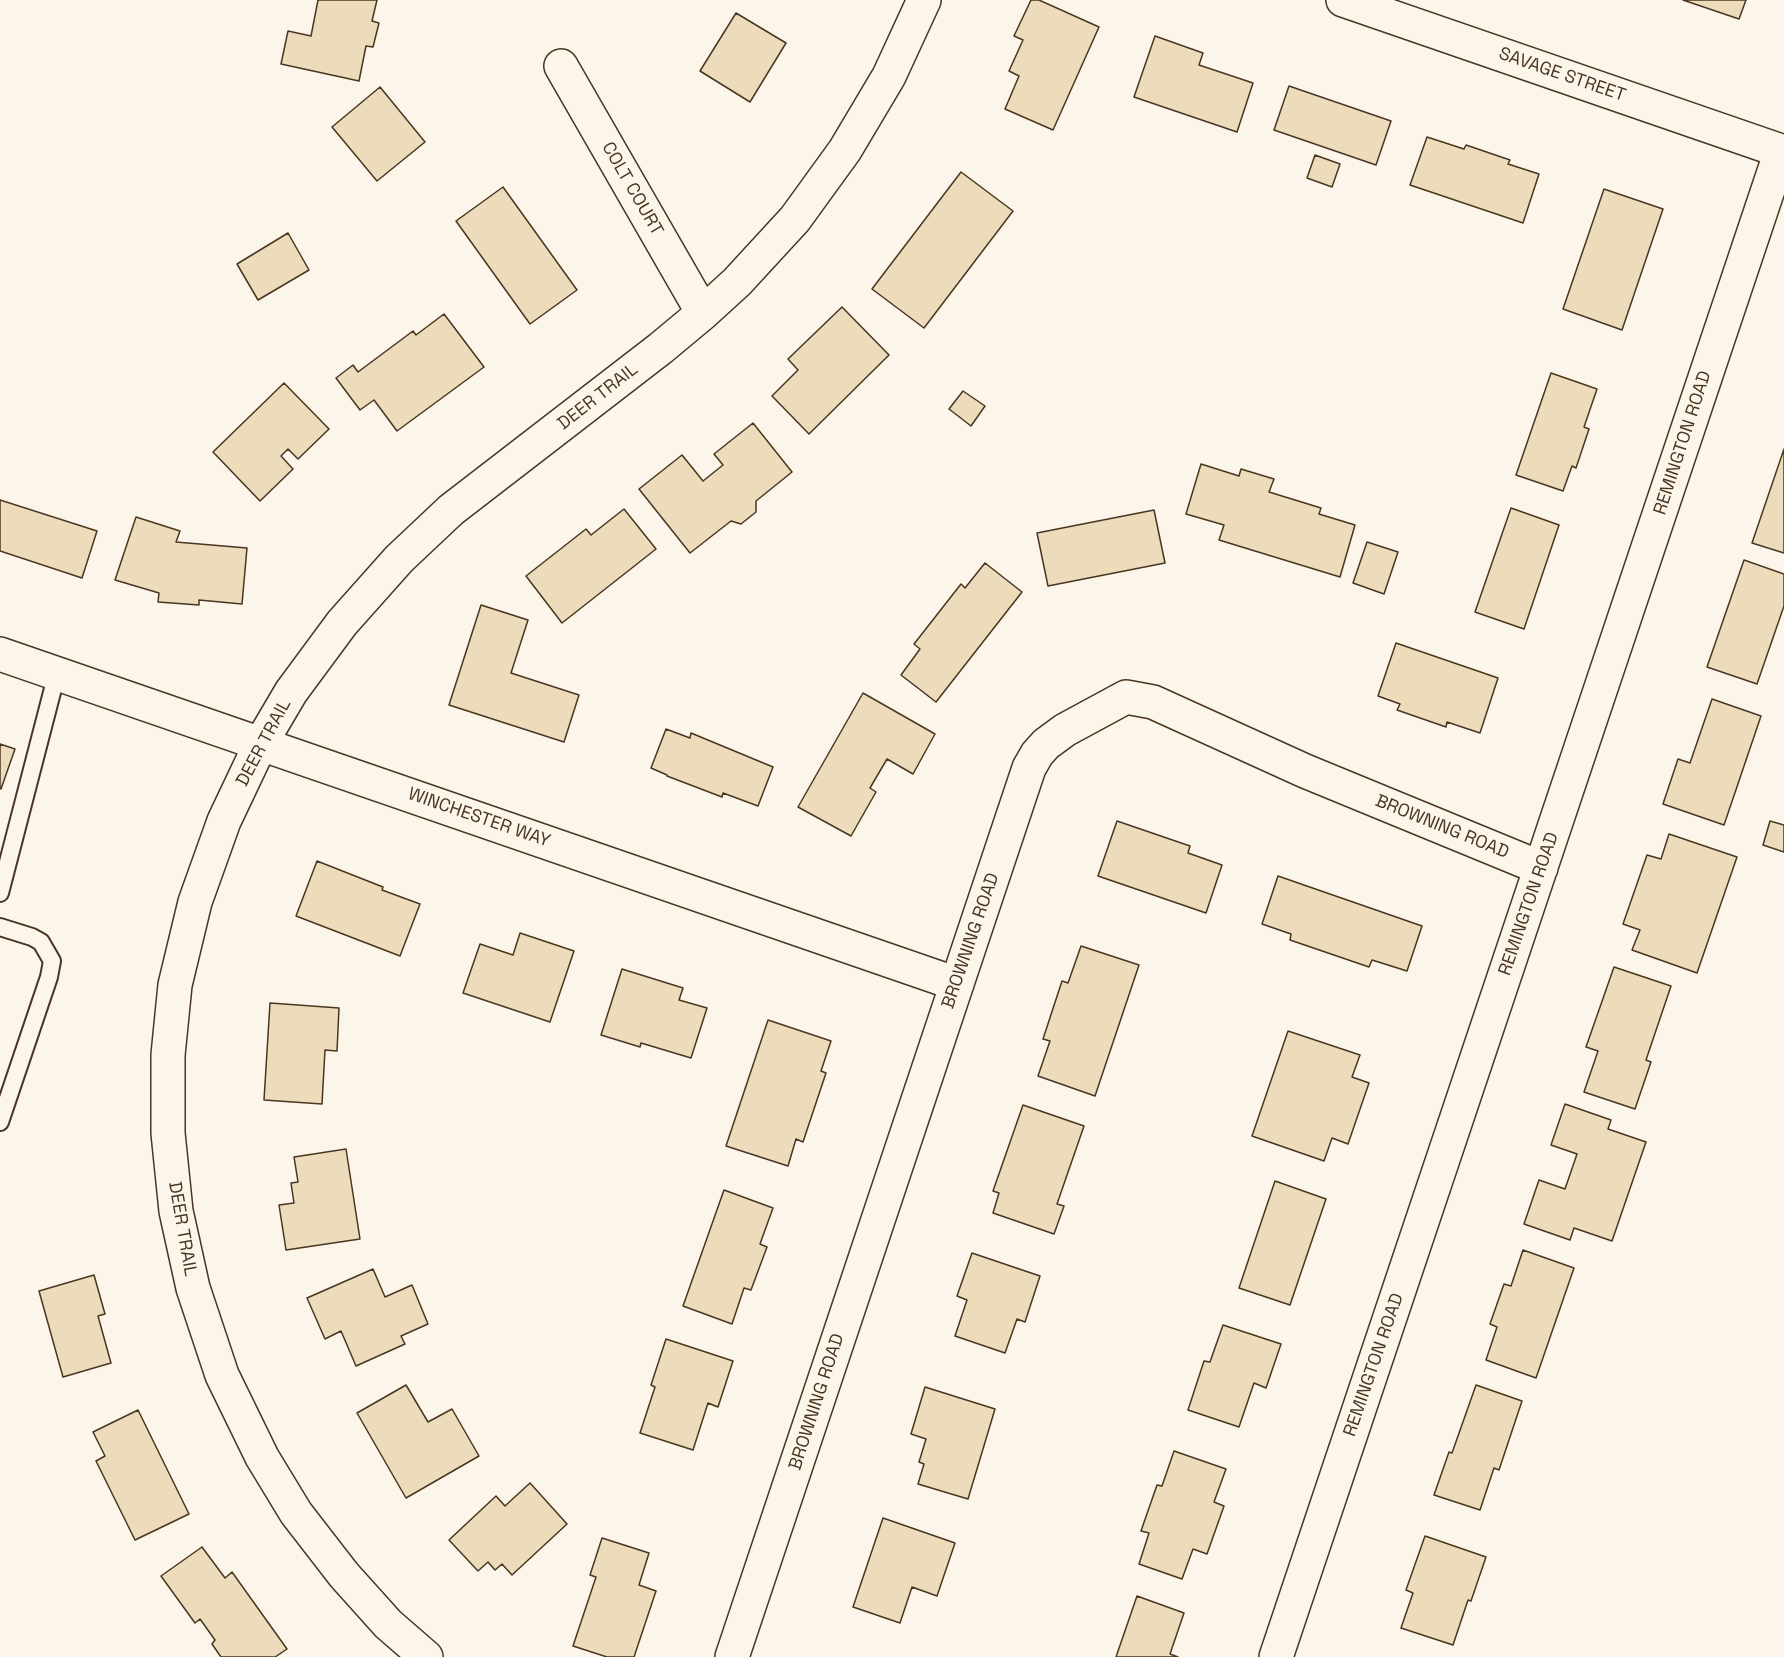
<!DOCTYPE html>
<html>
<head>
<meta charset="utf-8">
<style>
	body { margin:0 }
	canvas { display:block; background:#fbf6e9 }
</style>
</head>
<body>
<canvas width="1784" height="1657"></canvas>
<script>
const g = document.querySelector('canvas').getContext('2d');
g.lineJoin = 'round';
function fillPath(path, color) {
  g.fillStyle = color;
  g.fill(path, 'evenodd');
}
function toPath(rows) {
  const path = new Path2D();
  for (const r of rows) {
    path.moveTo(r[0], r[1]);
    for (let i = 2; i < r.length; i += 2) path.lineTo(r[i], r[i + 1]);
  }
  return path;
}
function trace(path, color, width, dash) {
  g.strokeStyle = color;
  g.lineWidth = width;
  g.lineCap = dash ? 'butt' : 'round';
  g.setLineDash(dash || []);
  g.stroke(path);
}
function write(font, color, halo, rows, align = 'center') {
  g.font = font + ' "Space Grotesk",sans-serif';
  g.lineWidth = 4.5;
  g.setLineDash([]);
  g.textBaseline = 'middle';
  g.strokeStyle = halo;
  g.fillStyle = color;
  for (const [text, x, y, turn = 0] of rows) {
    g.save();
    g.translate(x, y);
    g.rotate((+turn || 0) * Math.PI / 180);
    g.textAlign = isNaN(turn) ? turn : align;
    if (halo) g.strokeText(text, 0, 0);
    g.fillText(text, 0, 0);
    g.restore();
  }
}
const building = toPath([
	[318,0,377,0,372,21,379,23,373,47,366,46,359,81,281,64,288,31,311,36,318,0],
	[1031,0,1039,0,1099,27,1053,130,1005,109,1019,76,1009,71,1023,40,1014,36,1031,0],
	[1683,0,1746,0,1739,19,1683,0],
	[736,13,786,43,750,102,700,71,736,13],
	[1155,36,1203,53,1199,65,1253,83,1237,132,1134,97,1155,36],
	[1289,86,1391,121,1376,165,1274,130,1289,86],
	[380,87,425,142,377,181,332,127,380,87],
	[1427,137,1464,149,1466,145,1510,160,1508,164,1539,174,1523,223,1410,185,1427,137],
	[1315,155,1340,164,1332,187,1307,178,1315,155],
	[961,172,1013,211,924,328,872,289,961,172],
	[503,187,577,290,530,324,456,221,503,187],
	[1604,189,1663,209,1622,330,1563,309,1604,189],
	[288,233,309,270,258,300,237,264,288,233],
	[842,307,889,355,809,434,772,396,798,370,788,359,842,307],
	[444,314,484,367,397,431,374,400,360,410,336,378,353,365,358,372,413,331,416,335,444,314],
	[1551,373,1597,389,1584,427,1589,429,1576,468,1572,466,1563,491,1516,475,1551,373],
	[284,383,329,429,298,459,288,449,281,456,293,469,260,501,213,452,284,383],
	[963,391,985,406,971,426,949,409,963,391],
	[753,423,792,472,756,501,756,512,741,524,731,521,690,553,639,489,682,455,703,481,723,465,714,454,753,423],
	[1784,449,1784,553,1752,543,1784,449],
	[1201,464,1239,476,1241,469,1274,479,1269,492,1321,508,1319,514,1355,525,1340,577,1219,540,1224,525,1186,514,1201,464],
	[0,500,97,531,82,578,0,551,0,500],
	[1511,508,1559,525,1524,629,1475,612,1511,508],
	[624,509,656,549,562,623,526,576,586,529,591,535,624,509],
	[1154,510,1165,563,1048,586,1037,533,1154,510],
	[136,517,180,531,176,542,247,548,242,604,199,600,199,605,158,602,159,593,115,580,136,517],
	[1367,542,1398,552,1384,594,1353,583,1367,542],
	[1744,560,1784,574,1784,606,1757,684,1707,667,1744,560],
	[985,563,1022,592,936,702,901,675,920,649,914,644,961,584,965,588,985,563],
	[481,605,528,620,511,673,579,695,564,742,449,705,481,605],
	[1396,643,1498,678,1480,733,1447,722,1446,727,1397,710,1400,704,1378,696,1396,643],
	[863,693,935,734,913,774,887,759,870,788,876,792,851,836,798,807,863,693],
	[1712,699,1761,716,1724,825,1663,804,1678,759,1690,763,1712,699],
	[666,729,690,738,691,733,773,767,758,806,723,793,722,797,667,776,667,775,651,768,666,729],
	[0,744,15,749,1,789,0,788,0,744],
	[1117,821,1190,846,1188,853,1222,865,1206,913,1098,876,1117,821],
	[1770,821,1784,825,1784,852,1763,845,1770,821],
	[1669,834,1737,857,1697,973,1632,950,1640,930,1623,924,1647,855,1661,859,1669,834],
	[317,861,383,887,382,890,420,904,400,956,296,916,317,861],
	[1278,876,1422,926,1407,971,1372,960,1369,967,1290,940,1291,934,1262,924,1278,876],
	[520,933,574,951,550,1022,463,993,480,944,513,955,520,933],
	[1081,946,1139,965,1095,1096,1038,1076,1050,1041,1043,1039,1062,981,1068,983,1081,946],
	[1614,967,1671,986,1646,1060,1651,1062,1635,1109,1584,1092,1598,1051,1586,1047,1614,967],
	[622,969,683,988,679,1000,707,1008,691,1058,641,1043,640,1047,601,1035,622,969],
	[270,1003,339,1008,337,1051,325,1050,322,1104,264,1100,270,1003],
	[768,1020,831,1041,821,1071,826,1073,803,1142,796,1139,788,1166,726,1146,768,1020],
	[1288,1031,1360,1055,1352,1077,1369,1083,1348,1144,1332,1138,1324,1161,1252,1136,1288,1031],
	[1565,1104,1611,1120,1608,1129,1646,1142,1612,1241,1574,1228,1570,1240,1524,1224,1539,1180,1565,1189,1577,1154,1551,1145,1565,1104],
	[1023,1105,1084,1126,1057,1204,1064,1206,1054,1234,993,1213,999,1193,993,1191,1023,1105],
	[346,1149,360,1239,286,1250,279,1205,294,1203,291,1183,298,1182,294,1157,346,1149],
	[1275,1181,1326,1199,1290,1305,1239,1288,1275,1181],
	[724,1190,773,1208,760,1244,767,1247,751,1290,744,1288,732,1324,683,1306,724,1190],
	[1523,1250,1574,1268,1536,1378,1486,1360,1497,1327,1490,1324,1504,1284,1511,1286,1523,1250],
	[972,1253,1040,1276,1025,1322,1017,1319,1005,1353,955,1336,967,1300,957,1296,972,1253],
	[373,1269,385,1297,412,1285,428,1324,401,1336,405,1344,356,1366,341,1331,325,1339,307,1298,373,1269],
	[94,1275,105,1314,98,1316,111,1363,63,1377,39,1291,94,1275],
	[1223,1325,1281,1344,1266,1388,1254,1383,1239,1427,1188,1410,1204,1361,1210,1362,1223,1325],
	[666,1339,733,1361,718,1407,708,1403,693,1450,640,1433,655,1387,651,1385,666,1339],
	[406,1385,428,1422,452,1409,479,1456,406,1498,357,1413,406,1385],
	[1476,1385,1522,1401,1499,1470,1494,1468,1480,1510,1434,1495,1449,1452,1452,1453,1476,1385],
	[925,1387,995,1409,968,1499,918,1484,924,1464,919,1462,926,1439,911,1434,925,1387],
	[138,1410,189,1514,135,1540,96,1461,105,1456,93,1432,138,1410],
	[1174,1451,1226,1469,1214,1502,1224,1506,1207,1554,1193,1549,1182,1579,1139,1564,1149,1533,1141,1531,1157,1485,1162,1486,1174,1451],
	[530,1483,567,1524,512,1575,502,1564,495,1570,488,1562,478,1571,449,1540,496,1496,505,1506,530,1483],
	[883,1518,955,1543,937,1596,912,1587,900,1623,853,1607,883,1518],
	[1425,1536,1486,1557,1471,1601,1468,1600,1453,1645,1401,1628,1413,1593,1406,1590,1425,1536],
	[602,1538,649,1553,639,1585,656,1591,634,1657,607,1657,573,1646,596,1577,590,1575,602,1538],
	[202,1547,225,1578,232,1572,287,1649,275,1657,221,1657,212,1644,215,1640,200,1619,195,1623,161,1576,202,1547],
	[1137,1596,1184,1613,1170,1654,1178,1657,1116,1657,1137,1596]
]);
fillPath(building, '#ecdcbc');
trace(building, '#4a3520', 1.5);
const service = toPath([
	[0,893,57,673],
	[0,927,32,937,41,942,52,961,49,977,0,1122]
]);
const minor = toPath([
	[561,66,703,313],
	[0,654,957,984],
	[426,1657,388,1624,344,1575,296,1513,262,1457,222,1375,193,1288,176,1211,168,1133,168,1055,175,985,195,902,224,821,261,743,291,692,342,623,399,559,451,510,661,348,703,313,737,282,795,219,845,150,889,76,924,0],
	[732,1657,1029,768,1037,754,1046,744,1065,730,1126,697,1153,702,1305,771,1541,868],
	[1276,1657,1781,151,1343,0]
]);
trace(service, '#4a3520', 20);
trace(minor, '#4a3520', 36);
trace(service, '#fbf6e9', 16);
trace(minor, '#fbf6e9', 33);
write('18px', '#4a3520', '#fbf6e9', [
	["SAVAGE STREET",1562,75,19],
	["COLT COURT",632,189,60],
	["DEER TRAIL",598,397,-38],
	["REMINGTON ROAD",1683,443,-72],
	["DEER TRAIL",264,743,-62],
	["WINCHESTER WAY",479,818,19],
	["BROWNING ROAD",1442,827,22],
	["REMINGTON ROAD",1529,904,-71],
	["BROWNING ROAD",971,941,-71],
	["DEER TRAIL",182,1229,80],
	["REMINGTON ROAD",1374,1365,-71],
	["BROWNING ROAD",817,1402,-72]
]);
</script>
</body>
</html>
